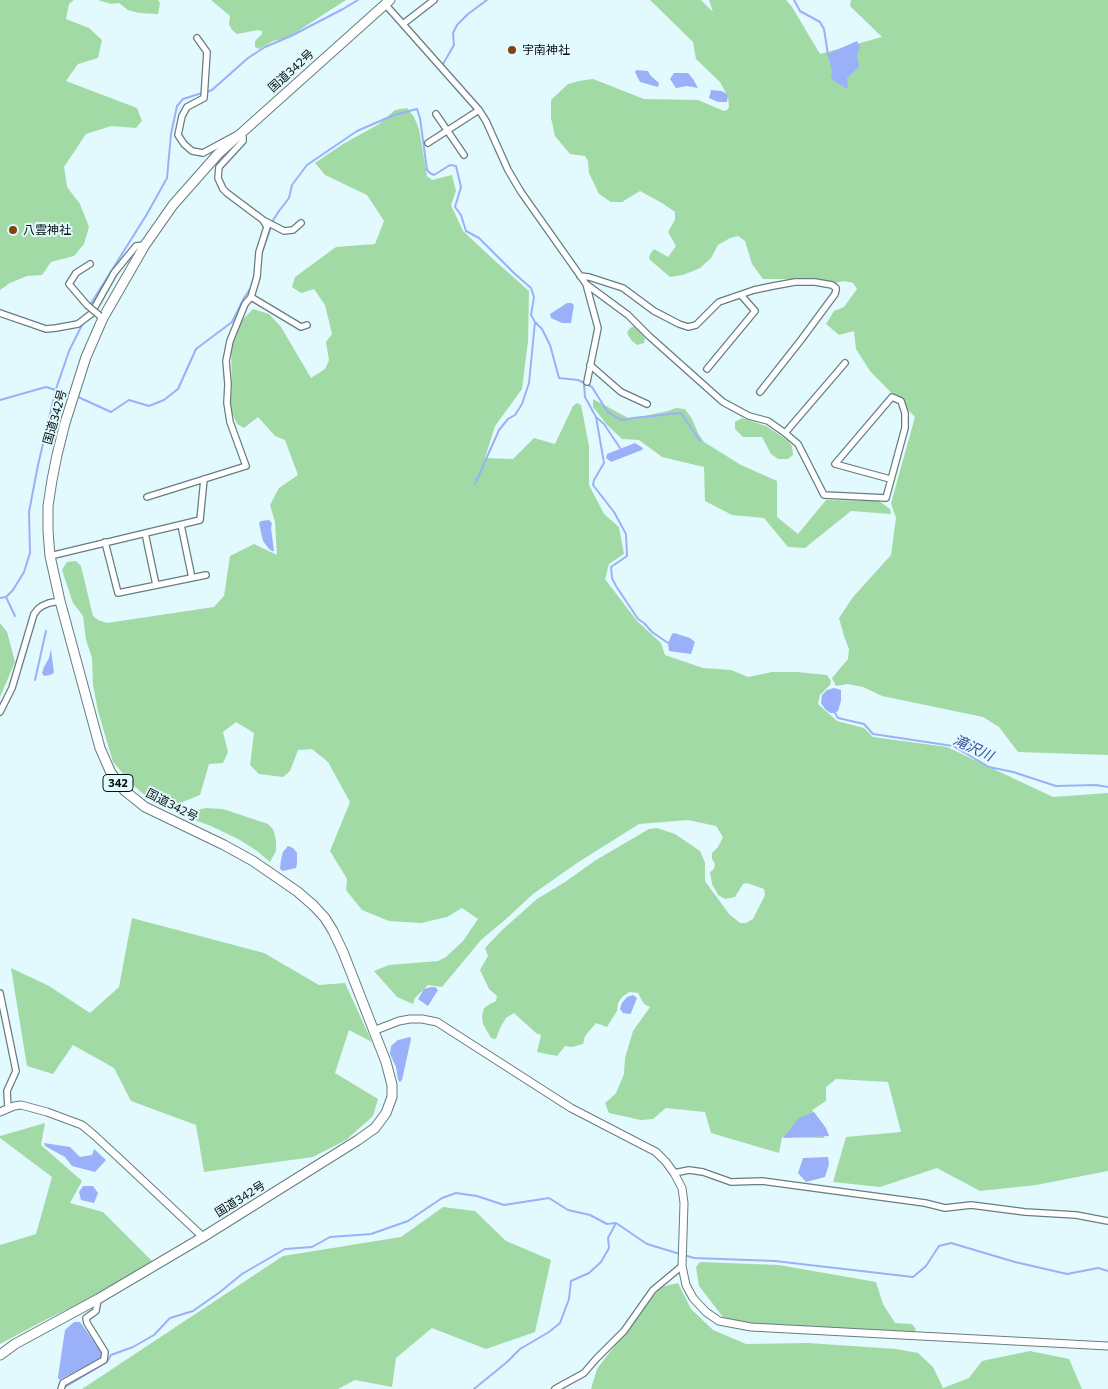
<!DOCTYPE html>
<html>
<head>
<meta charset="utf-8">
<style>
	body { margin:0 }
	canvas { display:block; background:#e2f9fd }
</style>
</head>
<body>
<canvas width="1108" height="1389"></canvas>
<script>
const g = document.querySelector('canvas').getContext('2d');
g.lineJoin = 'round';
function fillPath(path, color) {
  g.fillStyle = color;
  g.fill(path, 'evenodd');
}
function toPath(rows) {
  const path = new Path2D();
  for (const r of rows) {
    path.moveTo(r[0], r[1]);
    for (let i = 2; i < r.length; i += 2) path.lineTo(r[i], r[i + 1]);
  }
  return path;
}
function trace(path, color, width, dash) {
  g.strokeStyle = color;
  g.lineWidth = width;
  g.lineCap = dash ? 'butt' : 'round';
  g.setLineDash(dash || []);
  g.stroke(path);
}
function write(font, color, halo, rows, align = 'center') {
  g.font = font + ' Commissioner,"Noto Sans JP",sans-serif';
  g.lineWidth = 4;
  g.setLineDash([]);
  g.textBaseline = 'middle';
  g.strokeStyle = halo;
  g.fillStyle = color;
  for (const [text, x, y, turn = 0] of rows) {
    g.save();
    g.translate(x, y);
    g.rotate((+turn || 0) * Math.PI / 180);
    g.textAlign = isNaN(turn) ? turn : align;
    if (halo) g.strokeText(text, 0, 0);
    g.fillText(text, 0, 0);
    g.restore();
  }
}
fillPath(toPath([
	[0,0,74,0,69,4,66,19,89,28,102,40,98,58,78,64,66,81,137,108,142,121,136,128,111,126,86,134,64,167,67,187,80,204,89,227,84,244,74,256,51,262,42,275,27,276,10,283,0,290],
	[98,0,158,0,160,3,158,14,139,13,128,10,119,3,111,4],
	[211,0,346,0,287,38,273,41,259,49,255,47,255,41,262,34,262,31,258,30,237,34,232,30,229,24,230,16],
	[650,0,701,0,713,12,709,0,786,0,792,7,820,54,882,37,850,6,851,0,1108,0,1108,755,1018,752,999,727,983,717,882,696,863,687,848,684,836,686,832,678,848,659,849,649,844,636,839,618,853,597,891,555,896,518,891,503,915,417,870,371,856,349,854,331,839,335,826,324,834,311,844,307,857,289,853,283,844,281,835,283,816,279,763,279,752,264,745,241,738,236,730,238,718,245,711,258,700,268,683,275,670,277,649,259,650,254,654,249,668,257,676,246,668,232,675,220,675,212,662,203,640,191,622,202,611,202,599,194,589,173,588,161,585,156,570,154,555,136,551,118,551,100,568,84,579,81,593,79,644,99,698,100,724,111,727,110,729,107,728,97,720,82,696,59,693,42],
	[407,108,414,117,419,129,427,176,432,180,452,175,456,191,451,205,463,231,493,259,529,291,528,341,522,389,495,426,485,458,513,459,534,438,555,444,573,406,577,403,581,405,589,446,589,485,604,514,619,527,624,554,609,564,605,579,637,621,661,643,665,655,703,668,731,670,748,677,772,672,797,672,827,675,831,681,830,685,820,695,818,704,837,721,864,728,873,737,947,747,1053,797,1108,793,1108,1171,1036,1185,980,1191,937,1168,880,1187,833,1182,846,1137,901,1132,888,1082,836,1079,826,1087,826,1101,812,1110,825,1128,824,1138,782,1137,779,1153,711,1133,705,1112,666,1108,653,1119,641,1120,609,1113,605,1103,611,1098,616,1093,624,1074,625,1058,633,1031,650,1007,644,1004,638,993,629,992,622,997,618,1003,617,1011,607,1027,596,1023,585,1036,583,1044,572,1047,565,1046,557,1056,537,1052,541,1035,536,1033,514,1013,506,1018,500,1028,496,1039,491,1038,483,1024,482,1016,484,1008,490,1004,496,1001,497,996,489,989,480,970,488,956,485,948,502,930,537,899,565,882,596,860,649,829,657,828,675,834,700,851,705,863,705,881,729,914,740,923,746,923,753,919,765,895,764,889,747,883,743,884,735,897,725,899,718,895,712,884,710,872,714,869,715,864,712,859,712,853,718,847,723,837,716,826,688,820,639,824,577,863,533,894,506,919,481,940,442,987,428,985,415,998,413,1004,397,997,374,971,389,965,438,961,446,957,463,941,478,919,462,908,447,917,421,923,389,921,362,910,346,890,347,879,330,851,350,802,328,762,312,749,298,750,290,771,283,777,259,774,250,765,254,733,236,722,223,732,228,752,223,763,209,764,200,795,180,803,169,805,155,804,132,784,113,762,98,711,93,685,92,658,86,640,83,616,73,603,62,570,67,562,76,561,81,566,93,616,98,620,107,623,214,607,224,596,230,556,254,544,277,555,275,522,270,505,279,488,298,475,285,440,275,436,258,417,244,428,237,424,229,406,232,390,231,346,240,322,253,309,269,314,281,327,311,378,325,369,329,360,326,342,332,334,325,305,314,289,301,293,292,287,295,277,336,247,375,244,384,221,367,195,325,175,315,163,343,144,379,124,395,110],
	[634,326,645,338,644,343,637,345,631,340,627,333,629,329],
	[593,399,630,419,668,411,676,408,685,409,692,419,698,433,704,442,741,465,777,481,777,517,798,534,826,500,879,501,890,509,891,514,851,511,805,548,788,547,764,518,732,515,705,501,704,467,662,457,639,440,622,439,607,425,593,407],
	[742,418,766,426,787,440,792,446,793,455,788,459,778,459,771,454,762,437,743,437,735,429,735,422],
	[0,623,7,632,15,662,0,697],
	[206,808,223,809,268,824,273,829,276,840,276,851,270,862,257,851,240,840,211,826,189,818,197,810],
	[132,918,264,953,319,985,345,983,372,1042,349,1030,335,1073,378,1099,373,1116,346,1140,313,1157,204,1172,196,1125,131,1101,114,1068,73,1045,53,1074,27,1066,11,968,49,986,90,1013,119,987],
	[45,1123,41,1145,82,1181,70,1203,103,1212,152,1261,102,1293,47,1319,0,1344,0,1245,36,1234,52,1177,0,1138,0,1136],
	[443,1207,475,1211,506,1241,551,1260,535,1332,486,1349,432,1328,396,1358,392,1387,355,1380,338,1389,82,1389,283,1256,401,1237],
	[700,1262,779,1265,876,1282,883,1304,895,1323,912,1324,916,1329,912,1334,750,1324,723,1317,699,1286,696,1267],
	[678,1283,691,1309,713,1330,746,1344,808,1343,896,1349,918,1353,933,1367,943,1388,969,1378,982,1361,1030,1351,1069,1359,1082,1389,591,1389,597,1369,635,1319,661,1287]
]), '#a2daa5');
fillPath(toPath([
	[857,41,860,47,857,54,859,67,847,78,848,89,834,81,831,77,832,71,828,55,832,52],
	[636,70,648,71,650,75,659,83,658,87,640,82,635,72],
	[674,73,688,73,693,79,698,88,687,86,676,88,670,79],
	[711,90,722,91,728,95,727,102,718,102,709,98],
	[567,303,571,303,574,305,571,323,562,323,551,318,550,314],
	[635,443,643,448,642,450,611,462,606,458,607,454],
	[269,520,272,523,271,528,274,551,272,551,269,549,263,541,259,523,261,521],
	[674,633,690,638,695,642,691,654,669,651,668,643,672,634],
	[51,649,54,673,50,675,44,676,42,673,44,667,49,658],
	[834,688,841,690,841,701,838,711,835,713,830,713,825,709,821,703,822,695,827,690],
	[288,846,293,848,297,853,297,863,296,868,283,871,280,869,281,860,283,852],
	[431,987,435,987,438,990,428,1006,418,999,424,989],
	[633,995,637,998,631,1013,630,1014,623,1013,620,1009,622,1003,627,997],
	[410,1037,411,1039,402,1080,400,1082,398,1080,396,1067,390,1054,391,1046,398,1040],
	[814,1112,826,1128,829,1136,783,1138,799,1118],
	[44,1143,70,1147,80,1157,92,1155,94,1149,106,1160,95,1172,72,1166,65,1157,45,1146],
	[828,1157,829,1164,825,1177,806,1182,798,1173,803,1158],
	[83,1186,93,1186,98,1193,94,1203,81,1200,79,1192],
	[74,1322,80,1322,83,1326,102,1353,101,1358,59,1380,58,1377,65,1330]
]), '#9ab1f9');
trace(toPath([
	[794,0,800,11,820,22,824,29,828,55],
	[443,64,454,45,453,33,457,25,468,14,487,0],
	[207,92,212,90,248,58,265,47,291,36,343,9,358,0],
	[272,222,279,211,289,198,292,185,307,165,357,131,394,115,417,109,420,118,427,170,430,173,434,175,450,165,456,166,461,187,455,207,461,215,466,231,479,238,515,274,531,288,534,297,531,315,535,322,529,383,522,404,515,415,508,419,499,430,475,484],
	[261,255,271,227],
	[253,281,255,271],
	[90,305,147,214,167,178,171,134,177,106,183,99,202,93],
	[535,322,542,329,550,345,559,378,578,380,592,387,607,411,619,419,623,420,633,418,681,413,700,441],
	[584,383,585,397,596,417,604,424,620,448],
	[76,396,111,412,129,400,149,406,164,400,178,389,196,349,232,322,244,298,252,286],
	[0,400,46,387,72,395],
	[596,417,604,463,594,480,593,485,614,512,626,534,627,556,611,567,612,578,616,586,638,619,644,623,652,632,668,643],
	[6,597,15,616],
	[0,598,6,597,13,590,24,572,30,553,29,512,38,465,56,389,69,351,83,323],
	[35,680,46,631],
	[835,713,838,718,864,724,873,734,953,746,989,767,1013,772,1056,786,1096,785,1108,787],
	[684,1255,694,1258,775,1261,913,1277,926,1266,939,1246,951,1243,1015,1262,1067,1274,1098,1268,1108,1271],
	[65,1387,107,1362,111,1355,133,1347,154,1335,170,1318,193,1311,220,1292,242,1274,285,1249,312,1247,330,1237,371,1234,408,1221,442,1198,456,1193,477,1196,504,1205,549,1198,568,1210,590,1215,607,1224,616,1223,647,1244,680,1254],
	[474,1389,507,1362,520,1349,549,1332,560,1323,569,1299,571,1281,589,1273,601,1262,609,1248,608,1238,615,1225]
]), '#9ab1f9', 2);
const minor = toPath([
	[385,4,479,110,486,121,508,170,521,192,586,284,628,315,649,336,723,402,749,416,768,421,785,433,798,444,824,495,886,498,905,428,905,413,901,401,892,397,835,464,890,479],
	[403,24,434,0],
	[436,114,464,155],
	[428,143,479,110],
	[265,221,284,231,293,230,301,223],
	[580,276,589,277,623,288,654,311,679,324,688,327,696,325,719,302,754,290,773,286,795,282,815,282,832,285,836,288,836,290,835,294,801,340,760,392],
	[586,284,598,328,587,382],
	[251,297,301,327,307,325],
	[87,305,69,284,76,273,90,264],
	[0,313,46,329,56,328,78,324,91,314,114,273,136,246,145,245],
	[590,365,621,392,647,404],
	[707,369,755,311,741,295],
	[785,433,845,363],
	[147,497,246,466,230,422,227,403,228,384,226,361,230,341,245,304,251,297,257,277,259,252,267,227,263,220,227,193,223,189,218,178,219,167,243,141,243,137,240,133,203,153,192,151,184,144,178,135,182,116,187,107,204,98,207,52,197,38],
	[181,525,192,578],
	[145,533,156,585],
	[105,542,118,593,206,575],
	[50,556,200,520,204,479],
	[0,712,12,688,34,614,38,609,42,606,49,603,60,601],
	[0,993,16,1071,7,1091,8,1108],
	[674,1173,689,1170,703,1172,731,1182,762,1181,925,1203,945,1208,971,1205,1025,1212,1076,1215,1108,1221],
	[61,1389,63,1383,104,1360,105,1352,87,1323,86,1318,96,1311,98,1299],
	[555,1389,584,1373,596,1359,624,1331,653,1290,682,1266]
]);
const tertiary = toPath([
	[373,1031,399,1021,410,1019,422,1019,437,1022,571,1108,656,1152,666,1162,674,1173,682,1188,684,1203,682,1266,686,1285,693,1298,706,1312,719,1321,751,1327,1108,1346],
	[0,1112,14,1106,21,1105,47,1112,82,1125,94,1135,120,1159,203,1237]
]);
const trunk = toPath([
	[0,1355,15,1344,98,1299,203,1237,358,1140,375,1128,386,1113,392,1097,392,1085,386,1062,343,952,333,931,325,918,314,906,298,892,253,861,224,845,145,807,125,791,111,773,100,748,60,601,50,556,48,531,48,506,52,480,57,455,65,423,86,357,103,318,145,245,173,205,218,154,390,0]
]);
trace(minor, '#687d80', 8);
trace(tertiary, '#687d80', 9);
trace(trunk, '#687d80', 11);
trace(minor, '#fff', 5.5);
trace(tertiary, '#fff', 7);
trace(trunk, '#fff', 9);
const minorBridge = toPath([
	[87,305,100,316]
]);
trace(minorBridge, '#687d80', 8, []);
trace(minorBridge, '#fff', 5.5);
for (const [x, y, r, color] of [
	[512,50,5,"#84420f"],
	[13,230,5,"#84420f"]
]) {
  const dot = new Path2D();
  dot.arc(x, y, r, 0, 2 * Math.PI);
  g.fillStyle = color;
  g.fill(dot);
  trace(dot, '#e2f9fd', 2);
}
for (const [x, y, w] of [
	[118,783,30]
]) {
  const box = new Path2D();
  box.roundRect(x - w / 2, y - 8.5, w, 17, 4);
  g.fillStyle = '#e2f9fd';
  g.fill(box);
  trace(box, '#070e10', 1);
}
write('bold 11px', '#070e10', null, [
	["342",118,783]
]);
write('12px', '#070e10', '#e2f9fd', [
	["宇南神社",522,50],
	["八雲神社",23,230]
], 'left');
write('12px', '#070e10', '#e2f9fd', [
	["国道342号",291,71,-42],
	["国道342号",55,417,-74],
	["国道342号",172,805,27],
	["国道342号",240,1199,-32]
]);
write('italic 14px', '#374a9d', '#e2f9fd', [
	["滝沢川",973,748,25]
]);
</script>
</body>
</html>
